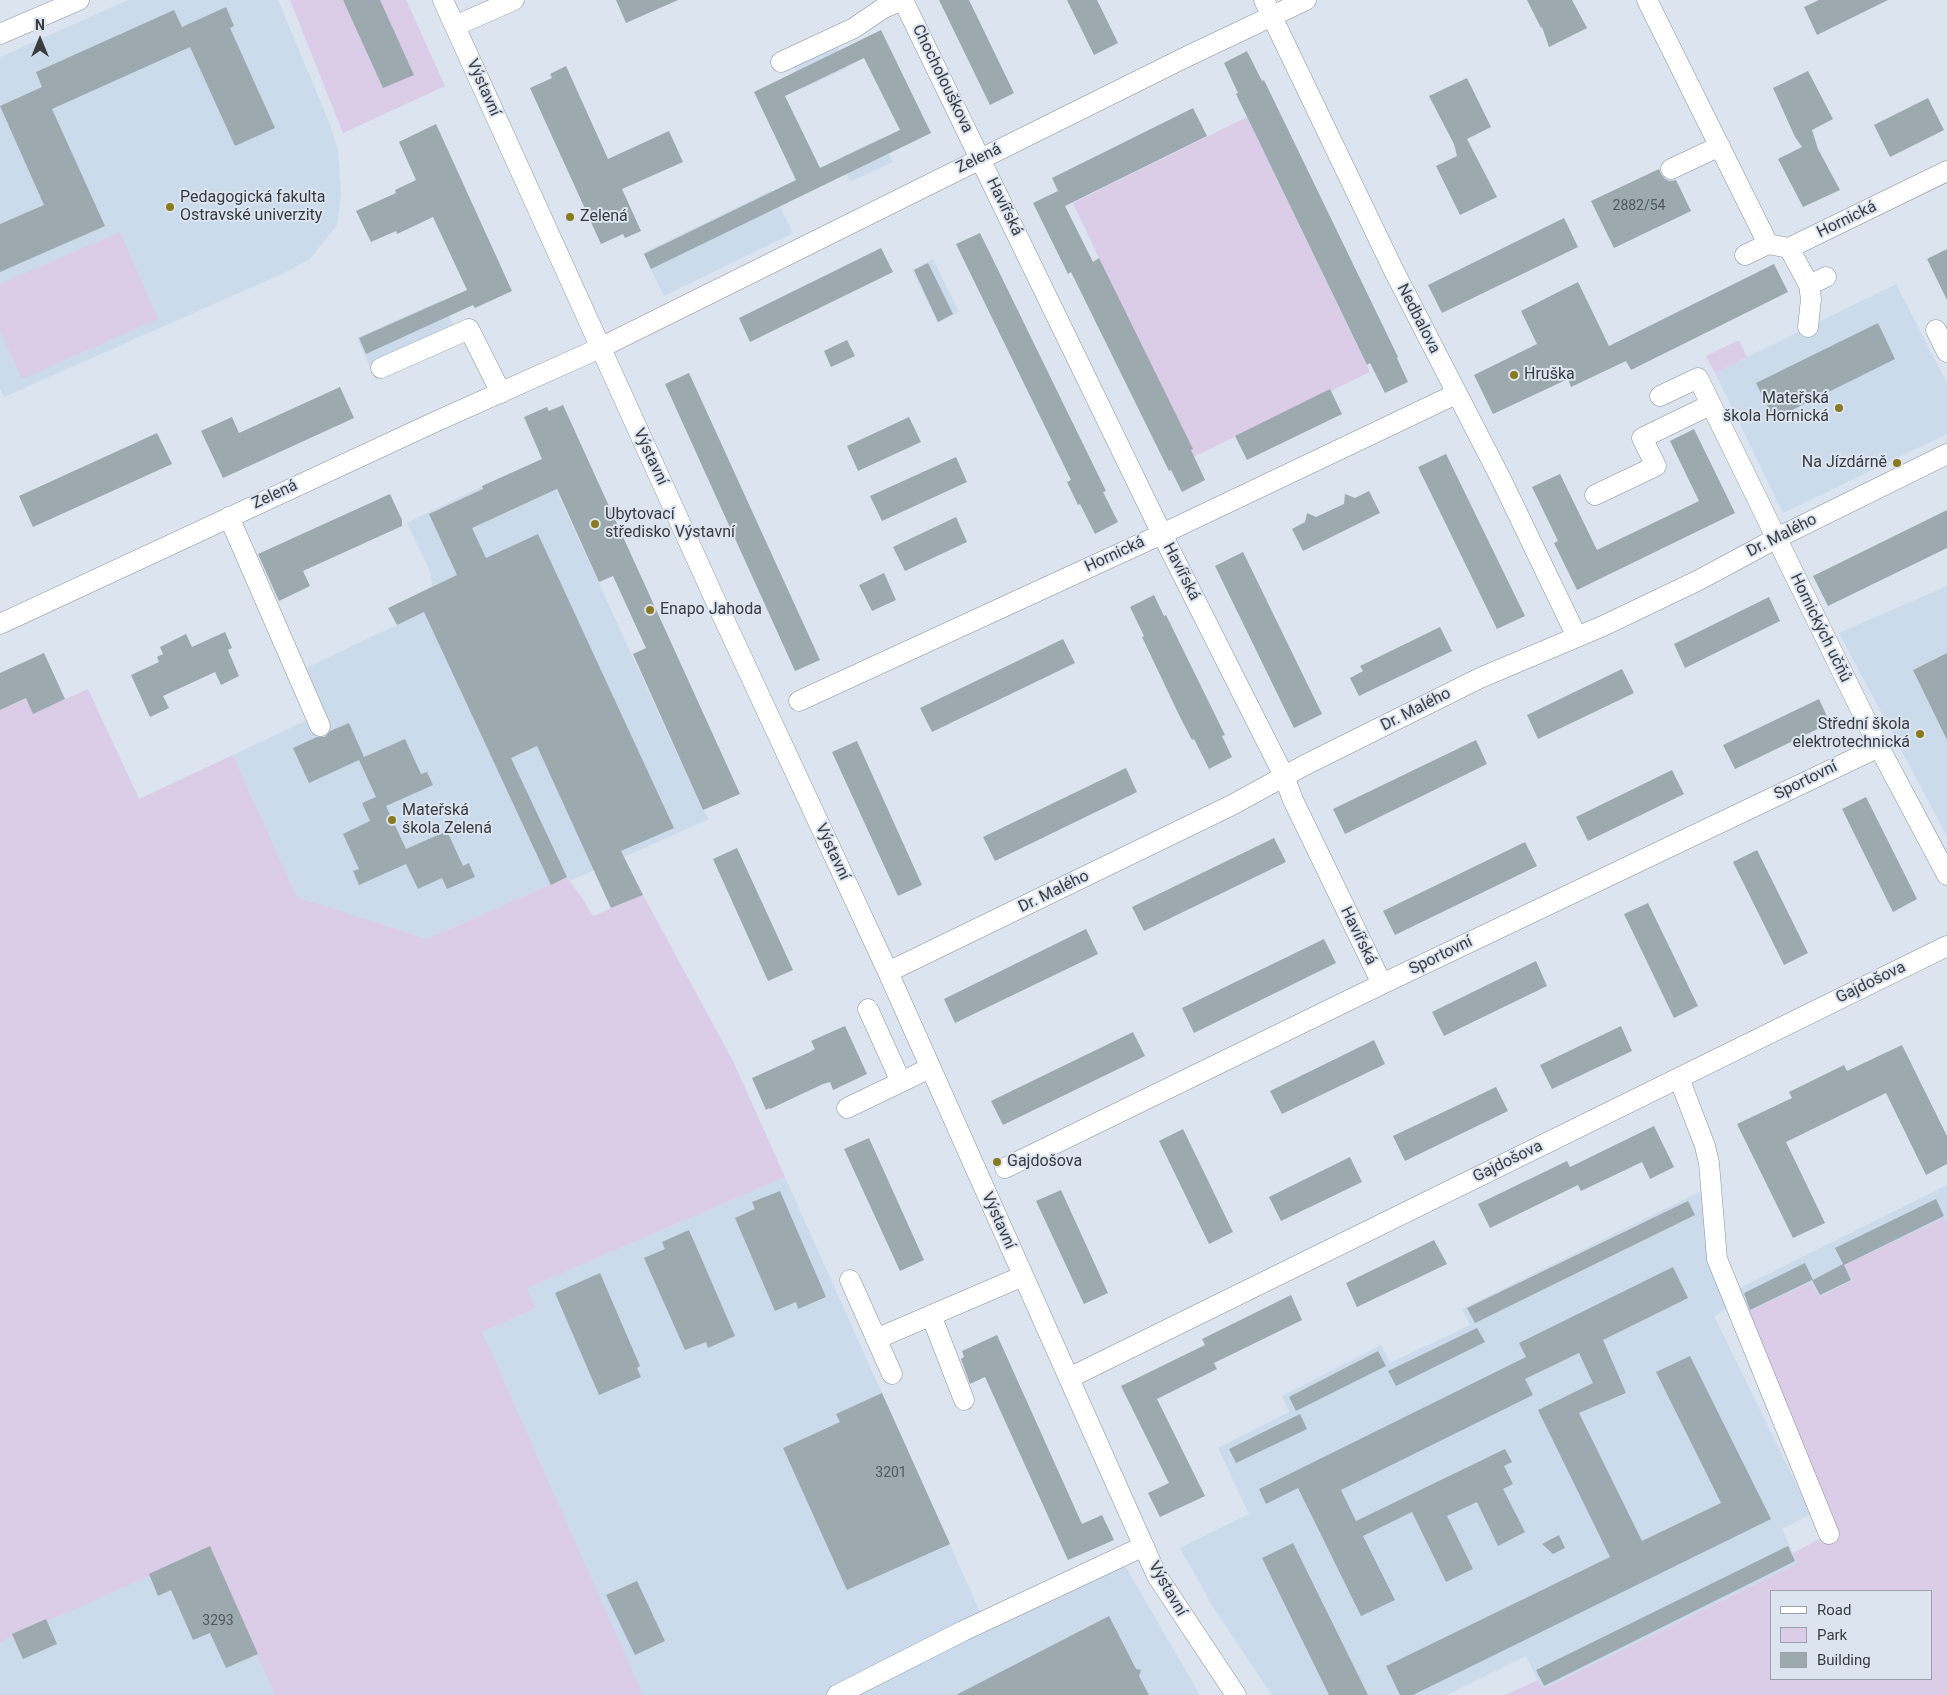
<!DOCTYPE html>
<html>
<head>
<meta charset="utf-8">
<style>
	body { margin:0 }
	#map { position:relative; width:1947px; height:1695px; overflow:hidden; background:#dbe4ef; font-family:Roboto,sans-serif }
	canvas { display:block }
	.legend { position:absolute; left:1770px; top:1590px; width:162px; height:90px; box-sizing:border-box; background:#dbe4ef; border:1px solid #9aa1a9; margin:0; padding:6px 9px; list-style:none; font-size:15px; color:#393d41 }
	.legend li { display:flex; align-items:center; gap:10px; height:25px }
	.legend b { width:25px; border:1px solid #9aa1a9 }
	.north { position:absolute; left:15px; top:15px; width:50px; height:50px; -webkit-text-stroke:4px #dbe4ef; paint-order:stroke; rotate:0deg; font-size:14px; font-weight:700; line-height:20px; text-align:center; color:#393d41 }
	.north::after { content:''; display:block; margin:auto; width:18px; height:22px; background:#393d41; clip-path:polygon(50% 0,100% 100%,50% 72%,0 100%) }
</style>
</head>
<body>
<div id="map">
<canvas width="1947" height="1695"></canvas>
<ul class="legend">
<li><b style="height:6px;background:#fff"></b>Road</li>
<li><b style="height:14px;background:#dbcce8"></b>Park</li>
<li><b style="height:14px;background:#9caaaf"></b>Building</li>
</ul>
<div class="north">N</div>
</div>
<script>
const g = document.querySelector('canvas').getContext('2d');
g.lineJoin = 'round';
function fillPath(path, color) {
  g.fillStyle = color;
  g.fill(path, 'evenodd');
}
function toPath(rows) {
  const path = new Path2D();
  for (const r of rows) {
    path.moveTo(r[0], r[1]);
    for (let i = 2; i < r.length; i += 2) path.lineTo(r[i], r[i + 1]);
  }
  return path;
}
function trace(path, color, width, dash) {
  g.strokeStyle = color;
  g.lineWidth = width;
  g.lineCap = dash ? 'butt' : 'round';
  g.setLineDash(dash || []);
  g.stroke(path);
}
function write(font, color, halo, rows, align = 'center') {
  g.font = font + ' Roboto,sans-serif';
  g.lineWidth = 4;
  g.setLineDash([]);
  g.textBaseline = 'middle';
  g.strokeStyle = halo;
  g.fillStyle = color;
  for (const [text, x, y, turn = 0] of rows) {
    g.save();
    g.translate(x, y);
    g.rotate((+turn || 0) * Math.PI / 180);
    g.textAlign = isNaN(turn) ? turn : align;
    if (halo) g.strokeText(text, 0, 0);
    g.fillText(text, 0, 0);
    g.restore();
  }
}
fillPath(toPath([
	[128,0,278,0,329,122,338,150,341,194,337,225,310,259,284,273,4,397,0,389,0,57],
	[836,43,847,68,804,88,793,64],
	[881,138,893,162,850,182,839,158],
	[772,190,793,233,664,296,643,253],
	[933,259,959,312,938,323,912,270],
	[1896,284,1947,383,1947,434,1783,513,1715,373],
	[442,300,461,342,376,380,357,338],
	[481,487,495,517,556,490,703,810,709,819,570,881,567,877,427,939,297,897,233,755,307,720,287,677,424,612,416,594,432,586,430,571,407,523],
	[1947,586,1947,836,1839,633],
	[785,1177,980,1612,1117,1552,1200,1695,0,1695,0,1546,536,1308,526,1288],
	[1947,1185,1947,1225,1944,1218,1846,1265,1853,1280,1818,1297,1811,1282,1742,1315,1732,1292],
	[1701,1191,1707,1250,1730,1307,1714,1316,1811,1514,1782,1529,1798,1563,1542,1689,1526,1656,1447,1695,1272,1695,1213,1607,1180,1548,1249,1514,1218,1448,1289,1412,1282,1396,1381,1345,1390,1363,1470,1325,1462,1309]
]), '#ccdbec');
fillPath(toPath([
	[290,0,406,0,445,86,343,133],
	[1247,117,1370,372,1193,457,1073,203],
	[120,232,158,319,22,379,0,330,0,284],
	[1739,340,1747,357,1715,373,1706,356],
	[88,689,139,799,233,755,297,897,427,939,567,877,582,898,593,916,643,895,733,1061,785,1177,527,1288,536,1308,482,1332,643,1695,275,1695,210,1549,0,1642,0,710,26,698,34,713],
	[1944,1218,1947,1225,1947,1695,1505,1695,1538,1680,1543,1689,1798,1563,1793,1553,1829,1534,1747,1312,1811,1282,1819,1297,1853,1280,1845,1265],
	[1771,1591,1931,1591,1931,1679,1771,1679]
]), '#dbcce8');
fillPath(toPath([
	[343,0,380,0,414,75,383,88],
	[616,0,678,0,626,23],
	[939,0,969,0,1014,93,990,105],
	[1067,0,1097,0,1118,43,1094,55],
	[1527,0,1572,0,1587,28,1549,47,1542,27,1541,28],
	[1819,0,1888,0,1817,35,1804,7],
	[226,7,234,26,230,28,275,128,235,146,190,47,52,109,105,226,0,272,0,224,44,205,0,106,42,87,36,72,174,10,182,27],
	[881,30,931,133,651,269,644,254,796,180,754,92],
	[864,58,900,130,820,168,785,96],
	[1247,51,1262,81,1264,80,1398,357,1397,358,1408,382,1385,393,1370,363,1367,365,1236,94,1238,93,1224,63],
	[566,66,608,159,669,131,683,162,622,189,641,231,625,238,623,234,601,244,530,88,552,78,550,74],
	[1808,71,1833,119,1812,130,1818,149,1840,190,1803,207,1778,159,1802,147,1795,137,1773,88],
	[1467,78,1491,127,1467,139,1497,197,1460,215,1436,166,1457,156,1454,144,1429,96],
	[1928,98,1944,130,1890,157,1874,125],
	[1193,108,1207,136,1065,206,1093,262,1099,258,1193,449,1191,450,1205,480,1182,492,1171,470,1169,471,1071,272,1068,274,1033,203,1058,191,1052,178],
	[436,124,512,291,475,308,473,305,366,354,359,338,467,290,433,217,397,234,396,231,371,242,356,211,396,193,395,190,416,180,399,142],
	[1659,169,1661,174,1665,179,1670,181,1676,180,1691,211,1614,248,1591,201],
	[1564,218,1578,247,1442,313,1428,285],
	[980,233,1106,491,1103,492,1118,522,1095,534,1080,504,1078,505,1067,482,1071,480,956,244],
	[881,248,893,272,750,342,739,318],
	[1947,249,1947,300,1927,259],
	[928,263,953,314,938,322,914,270],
	[1774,264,1788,292,1631,370,1626,361,1571,387,1568,379,1493,414,1474,375,1537,344,1521,311,1578,282,1609,346],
	[1878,323,1895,359,1774,419,1756,383],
	[847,340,855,356,831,367,824,351],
	[689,373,820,660,795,671,665,384],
	[340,387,354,418,223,478,201,431,232,417,239,433],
	[1330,389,1342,414,1247,460,1235,436],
	[563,405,740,794,703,810,633,654,646,648,613,576,599,582,557,489,472,528,486,558,538,534,674,828,621,851,643,895,611,908,537,746,511,758,567,877,551,885,424,612,397,625,388,608,457,575,429,514,483,489,482,486,542,459,524,417,547,407,549,411],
	[909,417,921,442,858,471,847,446],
	[1694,429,1735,513,1577,590,1554,543,1558,541,1532,487,1560,474,1597,550,1699,501,1670,441],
	[157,433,172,464,33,527,19,496],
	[1446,454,1525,616,1497,629,1418,467],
	[956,457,967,482,882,521,870,496],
	[1369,491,1380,513,1303,551,1292,529,1305,522,1307,513,1316,517,1344,504,1345,494,1355,498],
	[390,494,402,520,402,526,303,571,310,586,279,601,258,554],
	[1947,510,1947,548,1828,606,1813,576],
	[956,517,967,542,905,571,893,547],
	[1243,552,1322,714,1294,728,1215,566],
	[884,573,896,600,872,611,859,585],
	[1154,595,1164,616,1166,615,1225,735,1222,736,1232,757,1209,769,1194,739,1192,740,1180,717,1142,637,1144,636,1130,607],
	[1769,597,1780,621,1685,668,1674,644],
	[1440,627,1452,651,1359,696,1350,678,1363,671,1360,666],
	[225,632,232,648,228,650,239,676,221,685,215,672,163,696,169,708,150,717,131,675,159,662,157,657,163,654,160,647,186,634,192,647],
	[1063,639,1075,663,932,732,920,708],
	[44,653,65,699,33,714,26,698,0,710,0,673],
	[1947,653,1947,740,1913,670],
	[1622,669,1634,693,1538,739,1527,715],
	[1819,699,1830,723,1735,769,1723,745],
	[349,723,364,757,405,739,421,774,427,772,433,785,386,806,406,849,447,831,463,866,469,863,475,877,447,889,442,878,418,889,406,864,359,885,353,871,359,869,343,834,370,821,362,803,376,797,359,760,309,783,293,748,317,737,325,737,330,731],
	[1476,740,1487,764,1345,834,1333,809],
	[857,741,922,885,898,896,832,752],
	[1126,768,1137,792,995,861,983,837],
	[1672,770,1684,794,1588,841,1576,817],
	[1866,797,1917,899,1893,912,1842,809],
	[1274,838,1286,862,1144,931,1132,907],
	[1525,842,1537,866,1395,935,1383,911],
	[737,848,793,970,768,981,713,859],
	[1757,850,1808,953,1784,965,1733,862],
	[1648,903,1698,1006,1674,1018,1624,914],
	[1086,929,1098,954,955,1023,944,999],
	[1324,939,1336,963,1194,1033,1182,1008],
	[1536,961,1547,986,1444,1036,1432,1012],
	[845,1026,867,1074,833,1090,830,1082,823,1084,770,1109,769,1108,766,1110,752,1078,810,1052,815,1049,811,1041],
	[1621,1026,1632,1051,1552,1089,1540,1065],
	[1133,1032,1145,1056,1003,1125,991,1101],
	[1374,1040,1385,1064,1282,1114,1270,1091],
	[1902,1045,1947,1136,1947,1164,1926,1175,1886,1093,1786,1142,1825,1223,1793,1238,1737,1124,1792,1098,1789,1092,1844,1065,1847,1071],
	[1496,1087,1508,1111,1405,1161,1393,1136],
	[1654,1126,1674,1167,1650,1179,1642,1162,1581,1191,1578,1185,1490,1228,1478,1204,1567,1161,1570,1167],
	[1183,1129,1233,1232,1209,1244,1159,1141],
	[869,1138,924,1260,900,1271,844,1149],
	[1350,1157,1362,1182,1281,1221,1269,1197],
	[1061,1190,1108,1293,1084,1304,1036,1201],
	[780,1191,826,1297,798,1309,796,1302,775,1311,735,1218,755,1209,752,1202],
	[1936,1199,1944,1216,1844,1265,1851,1280,1820,1295,1812,1280,1750,1310,1744,1293,1805,1263,1813,1280,1843,1264,1835,1248],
	[1688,1201,1695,1215,1475,1323,1467,1308],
	[689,1230,735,1336,708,1348,706,1342,685,1350,644,1258,665,1249,662,1242],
	[1434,1240,1447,1264,1357,1307,1346,1283],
	[1673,1267,1688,1298,1603,1340,1626,1393,1579,1413,1642,1541,1721,1503,1656,1372,1690,1356,1771,1519,1413,1695,1400,1695,1386,1666,1610,1557,1538,1410,1593,1383,1579,1353,1525,1379,1533,1395,1341,1490,1356,1521,1505,1449,1512,1462,1504,1466,1513,1484,1503,1489,1525,1532,1498,1546,1477,1502,1447,1516,1473,1569,1446,1582,1412,1512,1363,1536,1395,1600,1361,1616,1298,1488,1266,1504,1259,1489,1526,1357,1519,1343],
	[600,1273,640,1366,637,1368,641,1377,599,1395,555,1293],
	[1291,1295,1302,1320,1214,1363,1217,1369,1157,1399,1205,1496,1160,1517,1148,1493,1169,1483,1121,1386,1205,1345,1202,1339],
	[1477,1328,1485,1342,1396,1386,1388,1371],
	[997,1335,1082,1524,1102,1515,1114,1540,1068,1560,985,1377,970,1384,961,1359,964,1357,962,1351],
	[1378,1351,1386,1366,1296,1411,1289,1397],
	[882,1393,950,1544,847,1590,783,1448,840,1422,836,1414],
	[1300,1414,1307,1429,1236,1463,1229,1449],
	[1559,1535,1565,1548,1553,1554,1542,1544],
	[1293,1543,1368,1695,1329,1695,1262,1558],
	[210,1546,258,1654,226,1668,210,1633,193,1640,171,1590,158,1596,149,1574],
	[1788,1546,1795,1561,1544,1686,1536,1670],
	[637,1581,665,1641,635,1655,606,1595],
	[1109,1616,1136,1669,1141,1670,1139,1676,1149,1695,956,1695],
	[46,1619,57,1644,23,1659,12,1634]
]), '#9caaaf');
const minor = toPath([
	[443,0,717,604,888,972,1157,1576,1236,1695],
	[903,0,1162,534,1284,776,1293,800,1382,984],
	[1264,0,1394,271,1501,479,1577,637],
	[1647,0,1768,244],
	[455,26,514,0],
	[0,34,79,0],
	[781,62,854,28,882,9,902,0],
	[1671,169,1720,146],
	[1789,248,1809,285,1811,299,1808,327],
	[1745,255,1768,244,1789,248,1947,171],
	[1809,285,1826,277],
	[1936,330,1947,352],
	[381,368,469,329,501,393],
	[1660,396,1698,378,1879,747,1947,875],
	[1595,495,1656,466,1642,438,1710,405],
	[229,517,320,726],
	[0,624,437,421,600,348,1186,57,1306,0],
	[799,701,1162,534,1456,394],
	[888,972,1232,805,1305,765,1480,678,1603,626,1699,580,1777,538,1947,454],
	[868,1009,901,1082],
	[1679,1078,1705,1146,1709,1163,1717,1259,1829,1534],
	[847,1108,930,1068],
	[1005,1168,1382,984,1879,747],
	[850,1280,892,1374],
	[931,1315,964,1400],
	[876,1339,1023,1276],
	[1069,1378,1947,946],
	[837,1695,963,1631,1144,1546]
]);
trace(minor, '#87909a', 21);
trace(minor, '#fff', 20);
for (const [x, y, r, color] of [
	[170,207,5,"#8a7a1f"],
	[570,217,5,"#8a7a1f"],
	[1514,375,5,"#8a7a1f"],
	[1839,408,5,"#8a7a1f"],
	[1897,463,5,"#8a7a1f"],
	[595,524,5,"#8a7a1f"],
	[650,610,5,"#8a7a1f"],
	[1920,734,5,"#8a7a1f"],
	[392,820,5,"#8a7a1f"],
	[997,1162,5,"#8a7a1f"]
]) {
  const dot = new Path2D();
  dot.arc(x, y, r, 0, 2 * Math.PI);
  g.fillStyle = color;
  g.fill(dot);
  trace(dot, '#dbe4ef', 2);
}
write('14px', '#52585c', null, [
	["2882/54",1639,206],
	["3201",891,1473],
	["3293",218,1621]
]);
write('16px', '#393d41', '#dbe4ef', [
	["Chocholouškova",942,79,64],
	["Výstavní",483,88,66],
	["Zelená",979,159,-26],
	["Havířská",1004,207,64],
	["Hornická",1847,220,-26],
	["Nedbalova",1418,319,63],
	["Výstavní",650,457,65],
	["Zelená",275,495,-25],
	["Dr. Malého",1782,536,-27],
	["Hornická",1115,555,-25],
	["Havířská",1181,572,63],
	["Hornických učňů",1820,628,64],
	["Dr. Malého",1416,710,-27],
	["Sportovní",1806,781,-26],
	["Výstavní",832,852,65],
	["Dr. Malého",1054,892,-26],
	["Havířská",1358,936,64],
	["Sportovní",1441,956,-26],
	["Gajdošova",1871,983,-26],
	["Gajdošova",1508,1162,-26],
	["Výstavní",998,1221,66],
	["Výstavní",1167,1589,60]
]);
write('16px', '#393d41', '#dbe4ef', [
	["Pedagogická fakulta",180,198],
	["Ostravské univerzity",180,216],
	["Zelená",580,217],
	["Hruška",1524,375],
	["Mateřská",1829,399,"right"],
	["škola Hornická",1829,417,"right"],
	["Na Jízdárně",1887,463,"right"],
	["Ubytovací",605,515],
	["středisko Výstavní",605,533],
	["Enapo Jahoda",660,610],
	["Střední škola",1910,725,"right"],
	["elektrotechnická",1910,743,"right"],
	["Mateřská",402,811],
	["škola Zelená",402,829],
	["Gajdošova",1007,1162]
], 'left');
</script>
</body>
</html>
